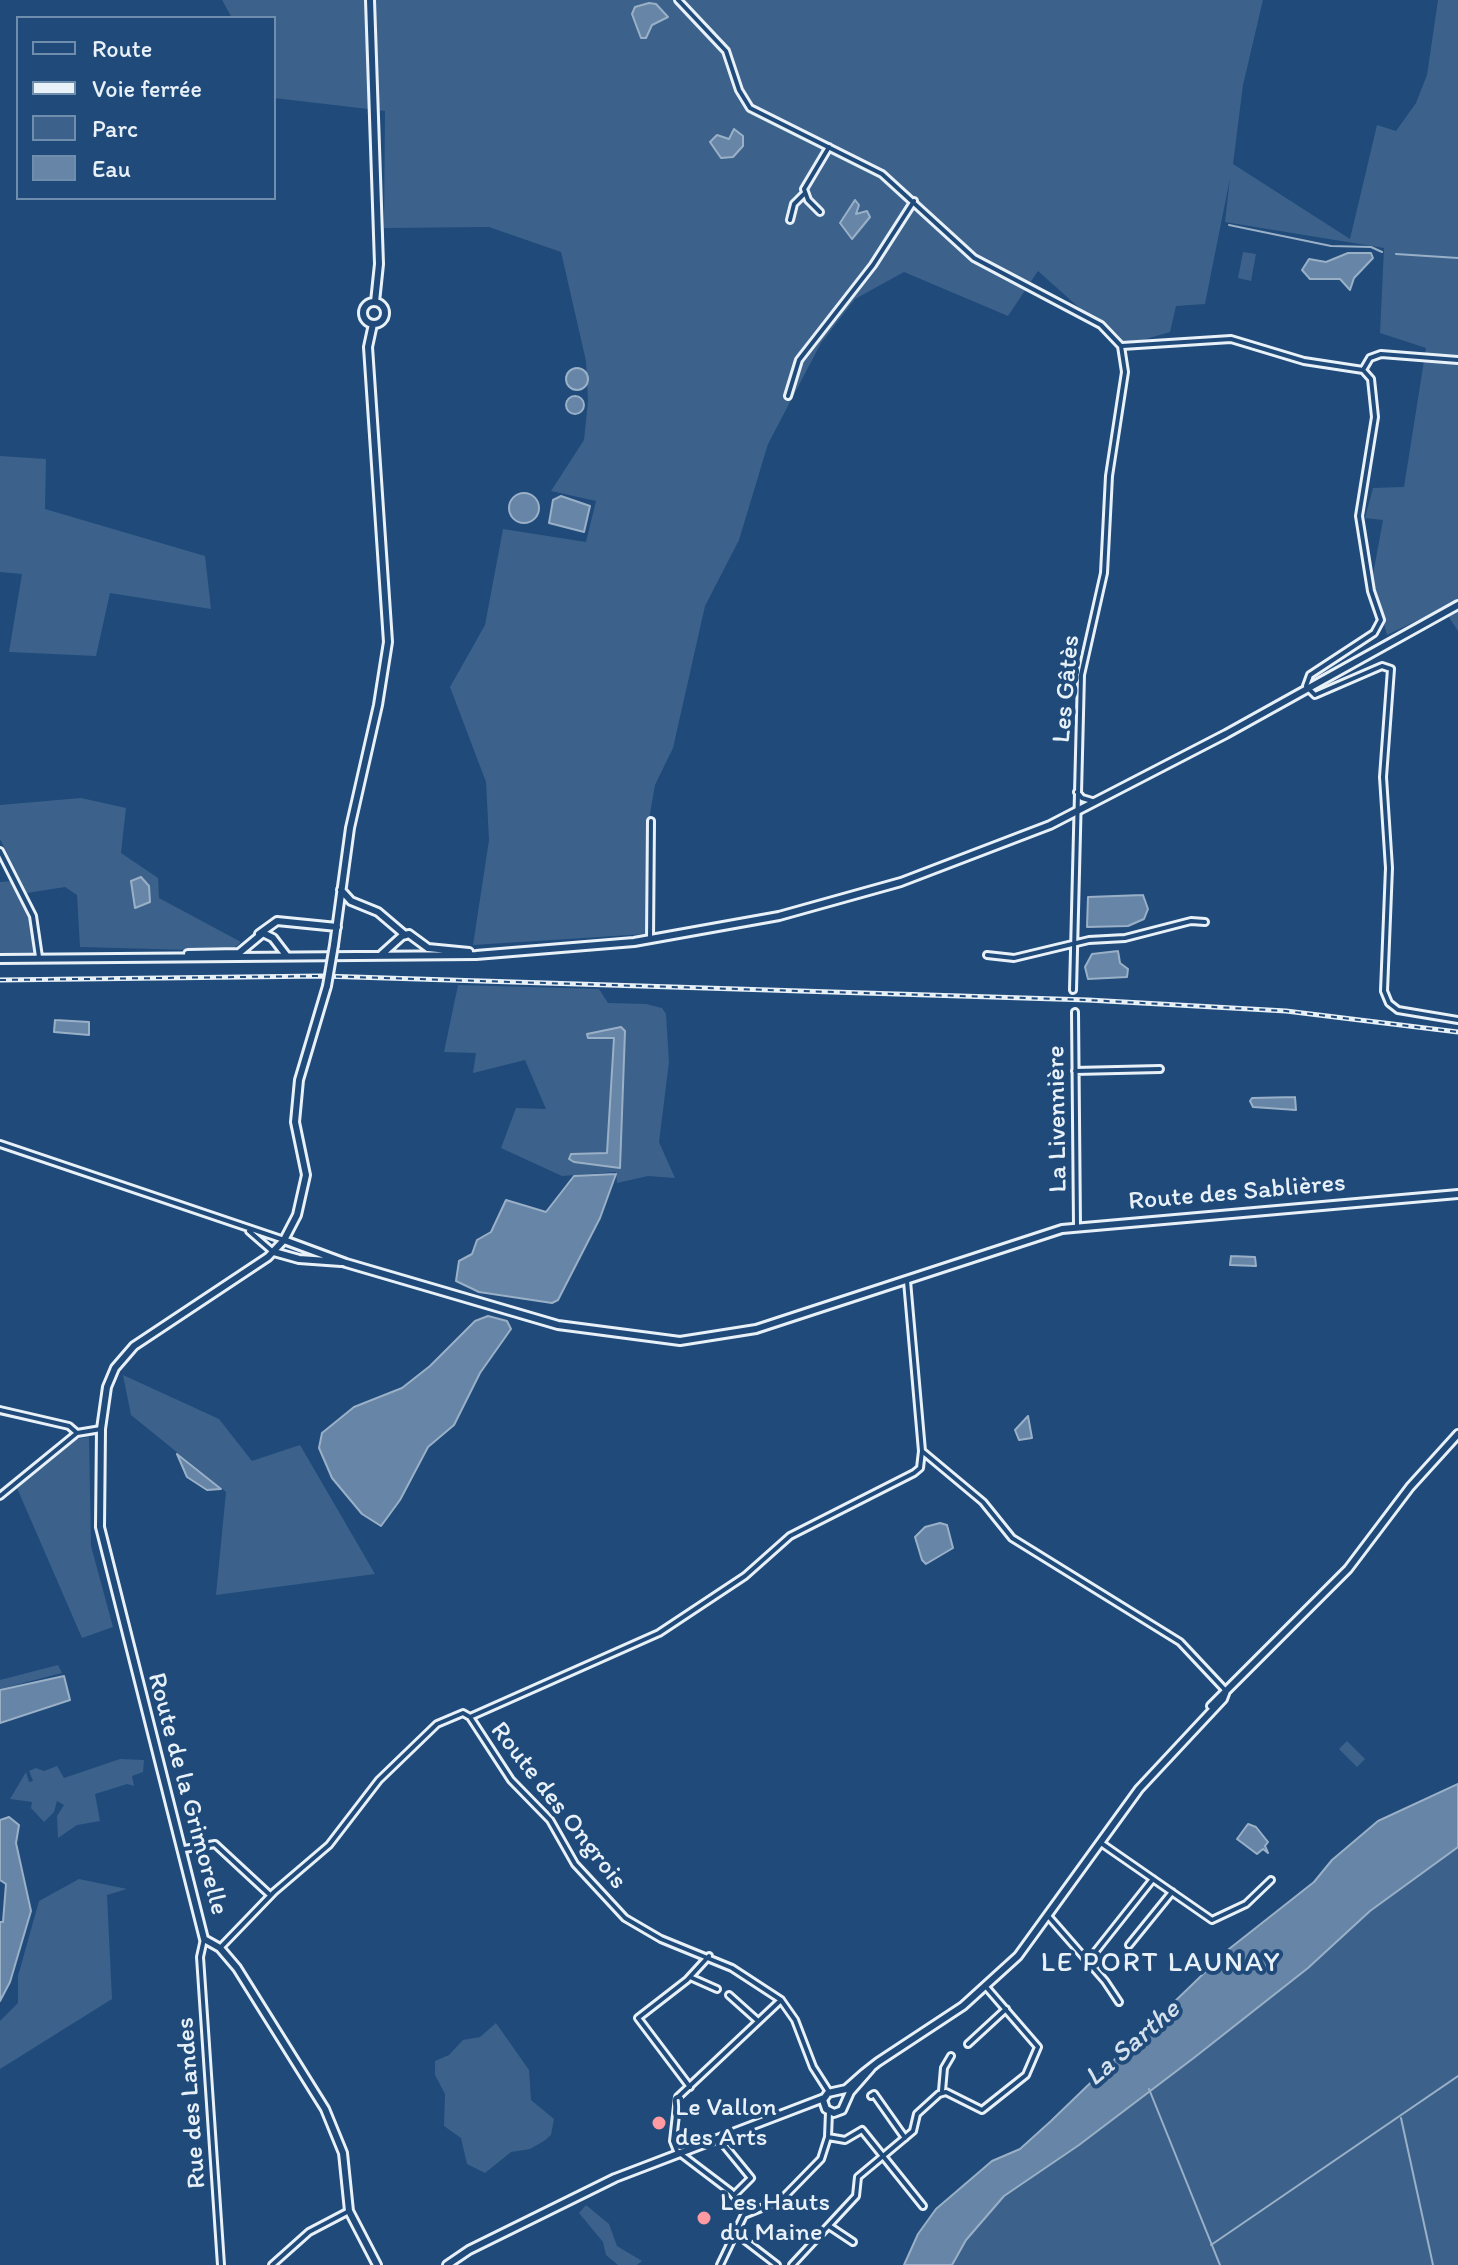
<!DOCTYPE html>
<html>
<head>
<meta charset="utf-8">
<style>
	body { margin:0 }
	#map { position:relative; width:1458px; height:2265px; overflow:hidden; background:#1f4a7a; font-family:Itim,sans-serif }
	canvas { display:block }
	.legend { position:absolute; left:16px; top:16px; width:260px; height:184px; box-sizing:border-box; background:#1f4a7a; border:2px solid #6f8dac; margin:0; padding:10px 14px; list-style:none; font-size:24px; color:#e8f1f8 }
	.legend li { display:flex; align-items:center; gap:16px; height:40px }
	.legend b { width:40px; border:2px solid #6f8dac }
</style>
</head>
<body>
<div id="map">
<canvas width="1458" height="2265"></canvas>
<ul class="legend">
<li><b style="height:10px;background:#1f4a7a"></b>Route</li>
<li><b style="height:10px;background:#e8f1f8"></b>Voie ferrée</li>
<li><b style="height:22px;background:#3c628c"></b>Parc</li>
<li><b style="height:22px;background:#6685a7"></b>Eau</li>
</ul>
</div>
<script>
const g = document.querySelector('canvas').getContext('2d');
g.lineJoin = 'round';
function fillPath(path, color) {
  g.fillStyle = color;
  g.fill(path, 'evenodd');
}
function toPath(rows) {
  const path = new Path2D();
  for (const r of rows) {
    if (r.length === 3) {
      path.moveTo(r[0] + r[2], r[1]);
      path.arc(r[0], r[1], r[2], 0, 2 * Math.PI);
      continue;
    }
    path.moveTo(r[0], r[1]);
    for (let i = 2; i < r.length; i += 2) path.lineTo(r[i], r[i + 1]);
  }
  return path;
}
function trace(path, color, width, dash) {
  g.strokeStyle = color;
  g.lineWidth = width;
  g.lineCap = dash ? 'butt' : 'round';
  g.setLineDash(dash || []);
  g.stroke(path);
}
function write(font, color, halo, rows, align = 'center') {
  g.font = font + ' Itim,sans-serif';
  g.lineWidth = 8;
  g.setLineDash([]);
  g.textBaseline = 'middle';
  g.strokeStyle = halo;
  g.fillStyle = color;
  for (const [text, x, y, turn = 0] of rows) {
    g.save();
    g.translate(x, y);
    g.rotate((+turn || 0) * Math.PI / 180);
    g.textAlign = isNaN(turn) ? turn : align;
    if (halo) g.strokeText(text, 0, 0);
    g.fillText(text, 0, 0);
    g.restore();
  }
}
fillPath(toPath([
	[222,0,1263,0,1243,85,1233,164,1350,239,1377,125,1396,131,1416,103,1427,75,1438,0,1458,0,1458,631,1443,608,1387,635,1372,580,1383,520,1365,518,1373,488,1404,487,1426,348,1380,333,1384,248,1225,222,1230,178,1205,304,1176,306,1170,332,1122,346,1038,271,1008,316,904,272,855,299,821,343,768,444,739,540,705,606,673,748,655,785,647,831,646,934,473,945,489,840,486,782,450,687,485,625,503,529,586,542,596,501,551,491,584,440,588,401,586,361,561,252,489,227,384,228,385,111,274,98,274,18,232,18],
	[1243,252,1256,254,1251,281,1238,278],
	[0,456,46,459,45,509,205,556,211,609,110,593,96,656,9,652,22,574,0,572],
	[81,798,126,808,121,853,158,878,159,898,241,942,231,951,80,947,77,895,65,887,27,893,0,839,0,805],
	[12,881,32,920,33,953,0,954,0,882],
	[458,985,599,989,608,1003,646,1004,662,1008,666,1014,669,1062,659,1142,675,1178,648,1176,617,1183,616,1172,562,1176,501,1148,516,1108,546,1109,525,1060,473,1073,476,1053,444,1052],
	[123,1375,219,1419,252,1461,300,1445,375,1574,216,1595,226,1492,131,1415],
	[89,1437,91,1546,113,1627,82,1638,17,1488,77,1439],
	[58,1665,62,1673,0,1689,0,1680],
	[1347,1741,1365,1759,1357,1767,1339,1749],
	[120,1759,144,1760,143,1772,132,1776,134,1786,127,1784,95,1794,100,1821,77,1825,58,1838,57,1816,64,1805,57,1801,54,1812,44,1822,31,1808,32,1802,10,1799,26,1772,29,1782,33,1781,29,1771,36,1768,44,1771,57,1766,64,1778],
	[1458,1847,1458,2265,952,2265,966,2240,1004,2196,1079,2145,1195,2057,1308,1968,1370,1911],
	[79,1879,127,1889,107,1895,112,1999,0,2069,0,2021,18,2003,18,1976,39,1901],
	[496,2023,529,2070,531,2100,554,2119,551,2135,544,2141,530,2149,511,2152,485,2173,467,2164,461,2138,444,2126,445,2094,435,2075,435,2061,449,2055,463,2040,480,2037],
	[586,2205,609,2224,617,2246,642,2261,637,2265,618,2265,606,2255,603,2242,579,2213]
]), '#3c628c');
const water = toPath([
	[649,3,656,4,668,17,652,25,646,38,641,38,632,14,635,7,649,3],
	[734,129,743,136,743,146,733,157,721,158,710,142,717,135,729,139,734,129],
	[855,200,859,205,856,214,867,211,870,217,852,239,840,223,855,200],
	[1348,253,1371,253,1373,258,1354,278,1350,290,1340,279,1310,279,1302,270,1309,259,1326,262,1348,253],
	[577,379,11],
	[575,405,9],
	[524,508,15],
	[561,496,590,506,584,532,549,523,553,500,561,496],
	[141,877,149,886,150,902,135,908,131,881,141,877],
	[1143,895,1148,909,1144,919,1128,926,1087,927,1088,897,1143,895],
	[1118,951,1120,963,1128,969,1127,977,1088,979,1085,967,1092,954,1118,951],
	[55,1020,89,1022,89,1035,54,1032,55,1020],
	[621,1027,625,1031,620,1168,574,1162,569,1159,571,1154,607,1153,614,1038,588,1038,587,1034,621,1027],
	[1295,1097,1296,1110,1253,1107,1250,1101,1252,1098,1295,1097],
	[616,1174,600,1218,558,1300,552,1303,479,1292,456,1281,459,1261,472,1254,477,1240,491,1232,506,1200,546,1212,574,1176,616,1174],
	[1231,1256,1255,1257,1256,1266,1230,1265,1231,1256],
	[488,1316,507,1321,511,1329,480,1373,454,1425,428,1447,400,1500,381,1526,362,1514,332,1478,319,1448,322,1433,354,1407,402,1388,430,1366,475,1321,488,1316],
	[1028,1416,1032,1438,1019,1440,1015,1430,1028,1416],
	[177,1454,221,1489,207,1490,187,1477,177,1454],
	[940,1523,947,1525,953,1548,926,1564,922,1560,915,1537,925,1527,940,1523],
	[64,1676,70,1700,0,1723,0,1690,64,1676],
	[1458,1784,1458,1847,1370,1911,1308,1968,1195,2057,1079,2145,1004,2196,966,2240,952,2265,904,2265,918,2234,936,2209,992,2161,1020,2149,1051,2121,1229,1949,1314,1882,1332,1860,1378,1821,1458,1784],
	[9,1817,19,1825,16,1843,31,1911,10,1982,0,2001,0,1922,3,1922,6,1884,0,1880,0,1820,9,1817],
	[1248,1824,1256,1827,1268,1842,1265,1846,1268,1853,1263,1849,1257,1854,1237,1839,1248,1824]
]);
fillPath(water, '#6685a7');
trace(water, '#9ab0c7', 2);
trace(toPath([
	[1229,225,1331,246,1371,247,1382,252],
	[1396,254,1458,258],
	[1149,2089,1220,2265],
	[1401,2118,1433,2265],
	[1211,2245,1458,2076]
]), '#9ab0c7', 2);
const minor = toPath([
	[678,0,726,51,739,90,750,108,882,174,974,258,1101,325,1121,346,1125,372,1109,476,1104,573,1081,675,1073,990],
	[820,212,808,200,804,189,829,147],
	[790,220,794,204,804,194],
	[1122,346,1231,339,1304,361,1363,370,1371,379,1375,417,1359,516,1371,591,1381,620,1374,633,1310,675,1306,686,1315,695,1382,666,1391,669,1383,777,1389,868,1384,991,1389,1003,1398,1010,1458,1020],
	[1363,370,1370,358,1381,354,1458,360],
	[788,396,799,360,873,265,914,201],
	[1077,792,1082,798,1092,801],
	[0,851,33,916,39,957],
	[650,939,651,821],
	[987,955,1014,958,1089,940,1125,938,1191,921,1205,922],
	[1075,1012,1077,1226],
	[1075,1071,1160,1069],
	[0,1144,284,1240],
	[249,1231,272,1251],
	[907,1281,922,1451,983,1502,1012,1538,1180,1642,1226,1691],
	[0,1410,69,1426,77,1433],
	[0,1496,77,1433,101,1429],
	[470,1717,511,1780,550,1820,575,1864,625,1918,661,1939,732,1968,781,2000,795,2020,813,2067,829,2092],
	[1101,1843,1212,1920,1246,1904,1271,1880],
	[184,1849,215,1844,270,1895],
	[1049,1917,1105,1981,1119,2002],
	[204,1939,200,1957,221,2265],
	[1129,1945,1172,1892],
	[220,1948,274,1892,329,1845,379,1780,437,1724,463,1713,470,1717,659,1633,745,1576,790,1536,914,1473,920,1468,922,1451],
	[1088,1961,1153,1879],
	[690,1977,717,1989],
	[729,1995,758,2021],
	[968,2044,1006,2009],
	[690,2087,638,2018,687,1980,709,1956],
	[942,2091,944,2068,951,2056],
	[871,2096,874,2094,905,2138],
	[828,2137,845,2140,862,2130,923,2206],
	[724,2145,751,2178,734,2195],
	[748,2213,731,2192,677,2151,673,2141,678,2097,781,2000],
	[829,2226,853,2242],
	[734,2232,777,2265],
	[272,2265,309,2232,349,2211],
	[720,2265,744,2215,781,2200,821,2159,828,2137,829,2112],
	[792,2265,856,2196,858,2177,913,2131,917,2114,939,2094,946,2092,982,2110,1026,2075,1038,2047,987,1988]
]);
const tertiary = toPath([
	[370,0,379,264,375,302],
	[374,313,11],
	[341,890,351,901,378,912,405,935],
	[259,934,277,921,337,927],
	[334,945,350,828,378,705,388,642,368,347,373,324],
	[327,986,299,1080,295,1122,306,1175,297,1215,284,1240,268,1257,134,1346,115,1368,107,1387,101,1429,100,1527,204,1939,220,1948,237,1968,325,2109,343,2153,349,2211,377,2265],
	[284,1240,346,1263,558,1325,680,1341,756,1329,1062,1229,1458,1194],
	[274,1252,299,1259,341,1262],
	[1211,1706,1348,1569,1410,1487,1458,1434],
	[871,2068,850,2092,842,2110,834,2113,826,2109,823,2100,828,2093,846,2089,864,2073,878,2062,963,2006,1018,1956,1139,1789,1223,1699,1226,1691],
	[447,2265,469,2250,615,2178,824,2098]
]);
const secondary = toPath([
	[188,954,239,953,263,933,273,938,286,955],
	[382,954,402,936,409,934,428,948,469,952],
	[0,959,476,955,634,942,779,916,901,882,1050,825,1226,734,1458,605]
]);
trace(minor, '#e8f1f8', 10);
trace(tertiary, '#e8f1f8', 12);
trace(secondary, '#e8f1f8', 12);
trace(minor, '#1f4a7a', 4);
trace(tertiary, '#1f4a7a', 6);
trace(secondary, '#1f4a7a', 6);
const rail = toPath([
	[0,980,322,976,1088,1000,1286,1011,1458,1032]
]);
trace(rail, '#e8f1f8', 5);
trace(rail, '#1f4a7a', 2, [6]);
const tertiaryBridge = toPath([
	[327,986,334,945]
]);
trace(tertiaryBridge, '#e8f1f8', 12, []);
trace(tertiaryBridge, '#1f4a7a', 6);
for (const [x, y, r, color] of [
	[659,2123,8,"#ff9aa2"],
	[704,2218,8,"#ff9aa2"]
]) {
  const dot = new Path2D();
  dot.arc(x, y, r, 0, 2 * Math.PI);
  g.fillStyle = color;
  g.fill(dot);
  trace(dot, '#1f4a7a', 3);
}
write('26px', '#e8f1f8', '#1f4a7a', [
	["Les Gâtès",1067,689,-85],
	["La Livennière",1058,1119,-91],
	["Route des Sablières",1237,1193,-5],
	["Route de la Grimorelle",187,1794,75],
	["Route des Ongrois",558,1806,52],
	["Rue des Landes",192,2103,-94]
]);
write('26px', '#e8f1f8', '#1f4a7a', [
	["Le Vallon",675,2108],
	["des Arts",675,2138],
	["Les Hauts",720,2203],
	["du Maine",720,2233]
], 'left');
g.letterSpacing = '2px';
write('28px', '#e8f1f8', '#1f4a7a', [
	["LE PORT LAUNAY",1161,1964]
]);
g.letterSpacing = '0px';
write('italic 28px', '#d4e1ec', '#1f4a7a', [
	["La Sarthe",1133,2044,-41]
]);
</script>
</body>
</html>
